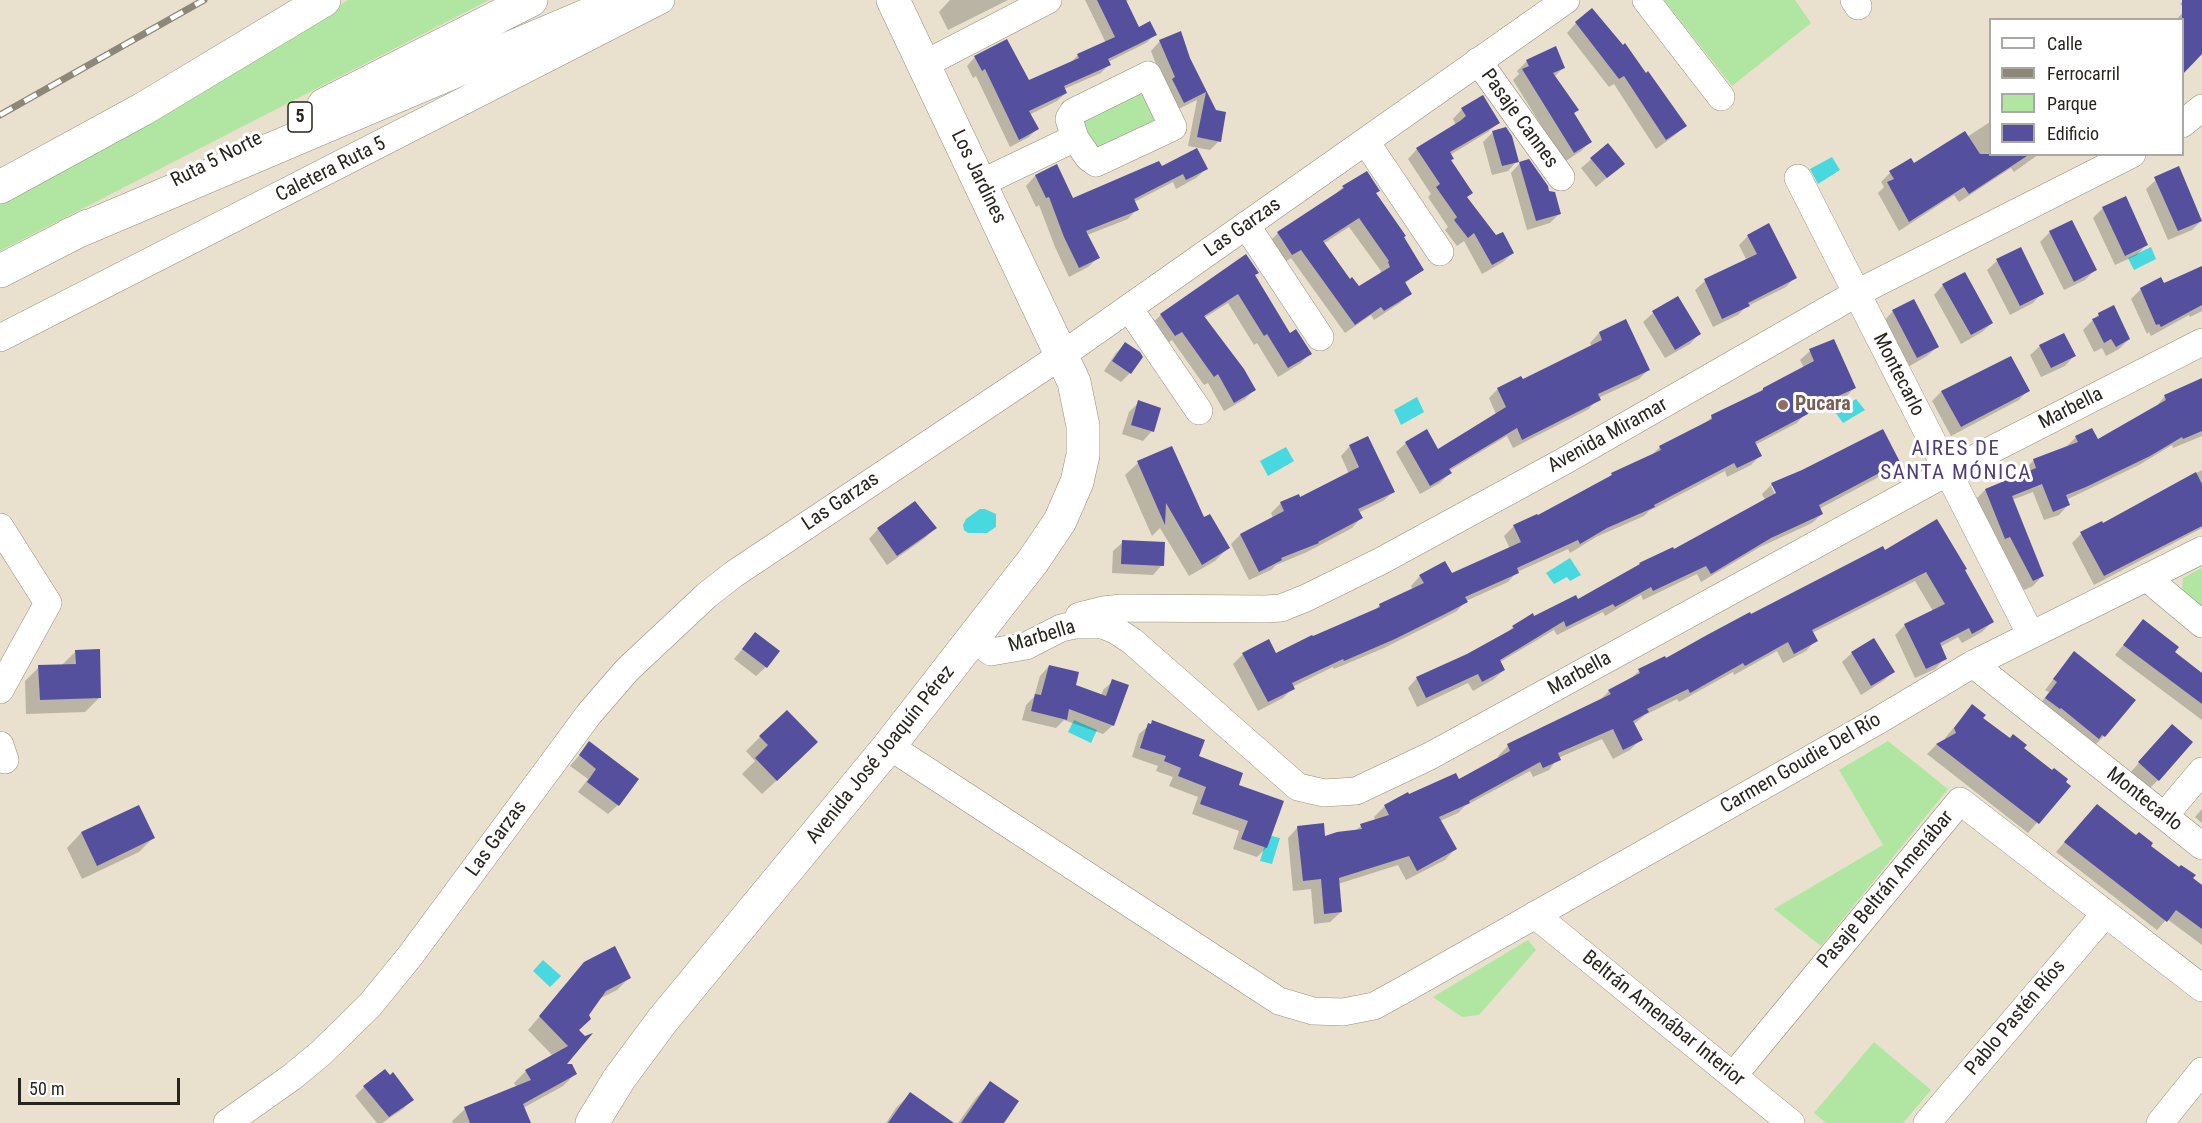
<!DOCTYPE html>
<html>
<head>
<meta charset="utf-8">
<style>
	body { margin:0 }
	#map { position:relative; width:2202px; height:1123px; overflow:hidden; background:#e9e1cd; font-family:"Roboto Condensed",sans-serif }
	canvas { display:block }
	.legend { position:absolute; left:1989px; top:18px; width:195px; height:138px; box-sizing:border-box; background:#fff; border:2px solid #a9a8a5; margin:0; padding:8px 10px; list-style:none; font-size:18px; color:#28251e }
	.legend li { display:flex; align-items:center; gap:12px; height:30px }
	.legend b { width:30px; border:2px solid #a9a8a5 }
	.scale { position:absolute; left:18px; top:1078px; width:162px; height:27px; box-sizing:border-box; border:3px solid #28251e; border-top:0; padding-left:8px; font-size:18px; line-height:21px; white-space:nowrap; color:#28251e; -webkit-text-stroke:4px #fff; paint-order:stroke }
</style>
</head>
<body>
<div id="map">
<canvas width="2202" height="1123"></canvas>
<ul class="legend">
<li><b style="height:8px;background:#fff"></b>Calle</li>
<li><b style="height:8px;background:#8c8779"></b>Ferrocarril</li>
<li><b style="height:16px;background:#b0e6a1"></b>Parque</li>
<li><b style="height:16px;background:#55509d"></b>Edificio</li>
</ul>
<div class="scale">50 m</div>
</div>
<script>
const g = document.querySelector('canvas').getContext('2d');
g.lineJoin = 'round';
function fillPath(path, color) {
  g.fillStyle = color;
  g.fill(path, 'evenodd');
}
function toPath(rows) {
  const path = new Path2D();
  for (const r of rows) {
    path.moveTo(r[0], r[1]);
    for (let i = 2; i < r.length; i += 2) path.lineTo(r[i], r[i + 1]);
  }
  return path;
}
function trace(path, color, width, dash) {
  g.strokeStyle = color;
  g.lineWidth = width;
  g.lineCap = dash ? 'butt' : 'round';
  g.setLineDash(dash || []);
  g.stroke(path);
}
function write(font, color, halo, rows, align = 'center') {
  g.font = font + ' "Roboto Condensed",sans-serif';
  g.lineWidth = 6;
  g.setLineDash([]);
  g.textBaseline = 'middle';
  g.strokeStyle = halo;
  g.fillStyle = color;
  for (const [text, x, y, turn = 0] of rows) {
    g.save();
    g.translate(x, y);
    g.rotate((+turn || 0) * Math.PI / 180);
    g.textAlign = isNaN(turn) ? turn : align;
    if (halo) g.strokeText(text, 0, 0);
    g.fillText(text, 0, 0);
    g.restore();
  }
}
fillPath(toPath([
	[348,0,489,0,0,251,0,203,301,31],
	[1664,0,1795,0,1811,23,1732,86],
	[1147,89,1156,124,1103,151,1095,148,1082,121],
	[2202,568,2202,611,2182,594,2183,578],
	[1888,741,1948,789,1821,946,1774,909,1883,845,1839,770],
	[1528,940,1536,950,1479,1015,1462,1017,1433,997],
	[1874,1042,1931,1090,1903,1123,1826,1123,1814,1113]
]), '#b0e6a1');
fillPath(toPath([
	[1832,157,1840,170,1818,184,1810,169],
	[2151,247,2156,259,2134,270,2128,258],
	[1417,397,1424,412,1401,425,1394,410],
	[1856,399,1865,410,1843,423,1835,412],
	[1286,447,1294,461,1268,476,1260,461],
	[980,509,985,509,996,514,996,527,987,533,968,533,964,530,963,525,966,519],
	[1570,558,1581,575,1570,581,1567,577,1554,584,1546,573],
	[1074,720,1097,730,1091,743,1068,732],
	[1268,835,1280,838,1272,864,1260,861],
	[543,960,561,976,550,987,533,971]
]), '#47d9df');
fillPath(toPath([
	[950,0,1008,0,948,30,939,12],
	[1085,0,1128,0,1125,2,1138,29,1155,34,1146,43,1108,62,1109,64,1101,73,1064,89,1066,93,1057,101,1029,115,1037,129,1029,137,1010,147,976,76,973,78,967,66,975,57,1028,82,1070,63,1078,55,1106,43],
	[2184,0,2202,0,2202,51,2182,20,2176,20,2186,9,2180,4],
	[1576,23,1685,126,1675,135,1656,149,1614,84,1609,87,1567,33],
	[1160,41,1189,58,1215,111,1219,141,1210,150,1188,146,1197,100,1174,111,1151,51],
	[1527,61,1564,67,1554,77,1590,142,1581,151,1564,162,1513,80,1519,74,1517,71],
	[1462,109,1498,123,1488,132,1450,155,1449,161,1471,193,1466,198,1496,237,1513,253,1503,262,1482,274,1464,241,1457,246,1445,230,1448,227,1428,197,1431,194,1408,159,1417,149,1456,125,1453,119],
	[1990,122,1990,154,2039,154,2014,172,2011,168,1959,202,1954,195,1899,231,1878,193,1884,187,1881,182,1890,173,1913,165,1967,137],
	[1492,133,1517,161,1508,171,1492,175,1483,142],
	[1608,145,1623,164,1596,187,1581,168],
	[1520,163,1560,213,1550,223,1527,230,1511,173],
	[1056,166,1072,200,1161,168,1206,169,1196,178,1176,189,1173,182,1134,202,1137,209,1128,219,1087,235,1098,258,1088,267,1069,277,1055,247,1039,205,1036,207,1026,186,1035,176],
	[2156,180,2201,221,2192,230,2168,240,2146,189],
	[1343,187,1375,194,1422,270,1404,284,1410,294,1400,303,1374,320,1371,315,1345,333,1291,258,1282,264,1268,243,1278,233,1334,196],
	[1349,227,1381,271,1380,275,1358,288,1349,281,1323,244],
	[2103,208,2146,245,2137,255,2115,265,2093,218],
	[2050,232,2095,270,2085,280,2064,290,2040,242],
	[1748,236,1795,277,1786,287,1746,307,1738,315,1713,327,1695,290,1705,281,1747,261,1739,245],
	[2020,249,2042,293,2033,303,2010,315,1987,270,1997,261],
	[2202,266,2202,311,2190,317,2189,315,2151,336,2149,332,2147,334,2131,299,2141,289,2163,285],
	[1254,276,1290,335,1310,353,1301,363,1278,377,1257,343,1254,345,1228,303,1204,318,1254,390,1245,399,1224,411,1208,383,1204,385,1172,340,1165,345,1151,324,1161,315],
	[1943,285,1992,323,1982,332,1961,344,1934,295],
	[1677,298,1699,334,1690,344,1665,358,1643,322,1653,313],
	[1893,311,1937,347,1927,356,1908,367,1884,321],
	[2099,314,2129,339,2119,349,2106,356,2102,348,2094,352,2083,330],
	[1625,321,1648,370,1639,379,1598,398,1589,409,1513,448,1507,436,1449,471,1450,473,1440,483,1420,494,1396,452,1406,443,1437,451,1496,414,1489,398,1498,389,1522,381,1592,347,1590,343,1599,333],
	[1125,344,1130,373,1121,382,1104,371,1116,353],
	[2040,346,2074,356,2065,366,2041,377,2030,355],
	[1810,351,1854,388,1845,398,1804,415,1797,423,1755,445,1760,456,1751,465,1727,477,1725,471,1649,511,1644,516,1596,537,1570,553,1568,549,1517,572,1508,582,1466,601,1457,611,1436,622,1384,648,1334,669,1333,667,1292,687,1293,688,1283,698,1258,711,1233,664,1243,654,1275,655,1375,610,1379,606,1413,590,1411,586,1420,576,1451,575,1510,549,1504,536,1514,526,1537,517,1607,479,1612,474,1652,455,1660,447,1703,425,1712,417,1759,394,1763,389,1804,368,1800,360],
	[2011,358,2028,390,2019,400,1951,436,1932,401,1941,392],
	[2201,380,2202,436,2173,448,2172,445,2139,465,2066,500,2068,505,2059,515,2044,520,2033,492,2012,500,2042,576,2033,586,2024,590,1976,499,1985,490,2026,474,2024,470,2034,460,2066,447,2076,437,2097,441,2156,407,2164,397],
	[1139,402,1152,431,1143,441,1122,434,1129,412],
	[1350,446,1393,492,1383,501,1358,513,1361,518,1352,528,1307,552,1276,565,1271,570,1249,580,1231,544,1240,535,1273,518,1271,513,1281,503,1300,499,1349,474,1341,456],
	[1171,447,1204,519,1228,548,1215,561,1189,576,1160,528,1152,536,1125,475,1138,463],
	[1898,462,1888,472,1819,509,1822,514,1812,523,1760,547,1701,582,1697,574,1643,600,1641,595,1605,616,1603,612,1557,635,1554,630,1500,662,1504,670,1494,679,1473,691,1468,683,1417,707,1408,688,1417,678,1468,655,1505,635,1513,627,1578,601,1673,551,1765,500,1762,494,1772,484],
	[1771,486,1774,486,1780,499,1778,500],
	[2202,470,2202,528,2094,585,2072,543,2081,534,2102,525],
	[935,528,925,538,887,565,869,539,878,529],
	[1123,542,1162,565,1153,575,1112,573,1113,551],
	[1884,552,1964,571,1992,622,1982,632,1962,643,1958,637,1940,647,1945,658,1935,669,1915,678,1895,635,1905,625,1933,611,1915,581,1812,633,1816,640,1806,651,1783,663,1777,651,1734,675,1733,672,1679,702,1677,699,1645,715,1633,725,1641,739,1630,750,1613,759,1602,739,1558,758,1549,770,1533,777,1530,771,1465,806,1458,813,1440,821,1455,849,1445,860,1406,880,1398,865,1338,884,1341,912,1330,922,1314,924,1311,889,1293,891,1288,838,1298,827,1324,838,1355,831,1361,826,1376,821,1374,817,1384,807,1408,794,1409,795,1458,781,1499,759,1498,756,1508,746,1598,702,1609,691,1629,680,1639,671,1664,658,1665,660],
	[2143,621,2173,653,2202,674,2202,720,2115,655],
	[755,634,766,667,756,676,734,659],
	[1874,640,1893,672,1883,681,1861,695,1842,662,1852,653],
	[76,651,99,698,85,712,26,714,25,681,39,667,61,666],
	[2074,653,2104,736,2095,745,2037,708,2049,692,2045,690],
	[1049,666,1074,686,1101,696,1103,690,1113,681,1113,725,1103,734,1064,720,1056,728,1022,720,1026,705,1034,697,1040,676],
	[1972,706,1981,718,2069,786,2028,833,1927,754,1936,745,1946,740,1945,738],
	[1153,722,1237,786,1266,848,1257,857,1233,849,1239,831,1192,814,1198,797,1169,786,1173,777,1156,771,1158,766,1132,757,1139,734],
	[2163,735,2158,780,2149,789,2130,773],
	[760,737,802,757,762,794,742,774,755,761,746,751],
	[590,743,618,805,608,814,578,792,588,779,570,766],
	[138,807,153,838,139,852,82,879,67,848,81,833],
	[2202,809,2202,823,2195,817],
	[2088,815,2149,846,2191,878,2202,896,2202,945,2167,919,2157,930,2056,852],
	[585,963,629,978,617,990,597,1000,578,1030,564,1066,575,1074,563,1086,523,1108,529,1123,453,1123,452,1121,465,1109,517,1088,514,1083,526,1071,553,1056,528,1030],
	[990,1083,1002,1123,958,1123,976,1098],
	[364,1087,412,1100,403,1109,382,1123,377,1123,355,1096],
	[910,1094,952,1123,886,1123,896,1108]
]), '#0003');
fillPath(toPath([
	[1097,0,1126,0,1139,27,1150,21,1157,35,1108,59,1111,65,1064,86,1067,93,1029,111,1039,129,1019,140,985,69,982,71,974,56,1007,39,1029,80,1079,58,1077,54,1115,37],
	[2182,0,2202,0,2202,54,2182,75],
	[1592,8,1623,45,1625,43,1646,73,1648,71,1687,126,1666,140,1624,76,1619,79,1575,22],
	[1181,31,1190,58,1216,110,1226,112,1221,142,1197,137,1206,92,1184,103,1172,79,1175,77,1159,40],
	[1556,46,1565,68,1553,73,1579,110,1574,113,1592,142,1574,153,1522,69,1529,66,1526,60],
	[1483,95,1500,123,1450,152,1454,159,1451,160,1473,193,1467,197,1496,235,1503,232,1514,253,1492,265,1474,233,1468,238,1454,220,1457,217,1436,187,1440,184,1416,148,1460,121,1466,116,1461,108],
	[1506,127,1512,136,1519,162,1502,166,1492,131],
	[1965,131,1980,154,2030,154,1969,194,1964,187,1909,222,1887,182,1894,179,1889,171,1911,158,1914,163],
	[1608,143,1625,164,1607,178,1590,158],
	[1197,148,1208,169,1186,180,1183,174,1134,199,1139,210,1086,231,1100,258,1079,268,1064,237,1049,197,1046,198,1035,175,1057,164,1073,198,1159,161,1162,166],
	[1529,159,1548,186,1549,191,1555,192,1561,214,1536,221,1519,162],
	[2179,166,2202,221,2178,231,2154,177],
	[1367,171,1380,191,1376,193,1406,236,1404,237,1424,270,1405,282,1412,294,1384,311,1381,307,1355,325,1301,250,1292,255,1277,232,1344,188,1342,186],
	[1359,218,1389,261,1388,262,1390,267,1359,286,1352,277,1350,279,1323,241],
	[2126,196,2148,245,2125,256,2102,207],
	[2072,220,2097,270,2074,282,2049,231],
	[1769,223,1797,278,1748,303,1750,306,1722,319,1704,279,1757,254,1747,235],
	[2021,247,2044,294,2020,306,1996,259],
	[1246,254,1259,273,1255,275,1290,333,1296,329,1312,354,1288,368,1267,334,1264,336,1238,294,1204,316,1244,369,1256,390,1234,403,1218,374,1214,377,1182,332,1175,336,1160,314],
	[2202,266,2202,305,2161,327,2159,324,2156,325,2140,288,2161,277,2164,283],
	[1965,272,1993,323,1971,335,1942,284],
	[1678,296,1701,334,1675,350,1652,311],
	[1914,299,1939,347,1917,358,1892,310],
	[2114,305,2130,339,2116,347,2111,339,2104,343,2092,319,2099,316,2098,313],
	[1626,319,1650,370,1598,394,1601,400,1522,440,1517,428,1449,469,1452,473,1430,486,1405,442,1427,429,1438,449,1506,407,1497,388,1521,376,1523,379,1602,340,1599,332],
	[2064,333,2076,356,2051,368,2039,345],
	[1834,339,1856,388,1807,410,1808,414,1755,442,1762,456,1737,468,1734,463,1654,505,1655,507,1607,528,1580,544,1578,540,1517,568,1519,573,1465,597,1468,602,1447,613,1395,639,1344,661,1343,659,1292,683,1295,689,1268,702,1242,653,1269,639,1276,653,1312,635,1313,636,1380,607,1379,604,1424,583,1419,575,1445,561,1452,573,1521,542,1513,525,1537,514,1538,515,1612,475,1611,473,1661,450,1659,446,1712,419,1711,415,1763,390,1763,388,1814,361,1809,349],
	[1125,342,1140,352,1143,357,1131,374,1112,361],
	[2011,356,2030,391,1961,427,1941,391],
	[2202,378,2202,431,2183,439,2182,437,2150,456,2086,487,2066,495,2070,505,2053,512,2042,484,2012,496,2044,576,2033,581,2010,537,2005,539,1985,489,2036,468,2033,459,2078,442,2075,436,2092,428,2098,439,2166,400,2164,395],
	[1138,400,1161,408,1154,432,1131,425],
	[1883,429,1900,462,1819,505,1823,514,1771,538,1711,574,1706,566,1653,591,1651,587,1615,607,1613,604,1566,627,1564,621,1500,660,1505,670,1482,682,1478,674,1426,698,1416,677,1467,654,1514,628,1512,626,1533,613,1534,616,1576,595,1578,599,1640,564,1639,563,1673,547,1674,549,1776,493,1771,483,1802,470],
	[1368,436,1395,492,1358,509,1363,518,1318,542,1319,543,1281,558,1282,560,1259,572,1240,534,1284,511,1280,502,1299,494,1300,497,1359,467,1349,445],
	[1172,446,1204,517,1210,514,1230,548,1202,565,1166,503,1165,525,1137,461],
	[2196,472,2202,484,2202,526,2104,576,2080,532,2102,521,2103,523],
	[915,501,937,528,897,556,877,528],
	[1937,519,1967,569,1965,570,1994,622,1972,634,1969,628,1940,643,1947,659,1926,669,1904,624,1945,604,1926,572,1812,630,1818,641,1794,654,1788,642,1745,666,1743,663,1690,693,1688,689,1647,709,1649,712,1633,721,1643,740,1623,750,1613,729,1558,753,1561,760,1543,768,1540,762,1469,801,1470,803,1439,817,1457,849,1417,871,1409,856,1339,878,1342,912,1324,914,1321,879,1303,881,1297,826,1324,823,1325,836,1337,832,1362,829,1360,824,1389,815,1384,805,1408,792,1409,794,1456,773,1459,779,1510,751,1507,744,1611,694,1608,690,1640,673,1638,669,1665,656,1666,658,1707,635,1750,612,1751,614,1883,546,1885,550],
	[1122,540,1165,542,1164,566,1121,564],
	[2143,619,2179,647,2175,652,2202,673,2202,704,2123,645],
	[755,632,780,651,767,668,742,649],
	[1874,638,1895,672,1871,686,1851,652],
	[100,649,101,698,40,700,38,665,76,664,75,650],
	[2074,651,2136,700,2105,737,2102,735,2099,739,2061,708,2060,709,2045,698,2057,682,2053,679],
	[1049,665,1079,672,1076,685,1106,696,1112,679,1129,685,1114,726,1069,709,1067,720,1031,711,1035,694,1041,695],
	[1972,704,1986,715,1983,718,2010,738,2013,734,2027,745,2024,748,2052,770,2054,768,2068,779,2066,782,2071,786,2039,824,1936,744,1956,733,1954,728],
	[787,710,818,742,777,781,755,758,768,745,759,736],
	[1152,720,1205,740,1199,756,1243,773,1239,785,1284,801,1267,848,1241,839,1248,821,1200,804,1206,787,1178,776,1181,768,1164,761,1166,756,1140,748,1148,723,1151,724],
	[2172,724,2193,742,2159,781,2138,762],
	[589,741,639,779,619,806,587,782,596,769,579,755],
	[2097,804,2136,835,2139,832,2153,843,2151,846,2179,867,2181,865,2196,875,2193,878,2202,885,2202,929,2176,910,2167,922,2064,842],
	[139,805,155,838,97,866,81,832],
	[615,946,631,978,606,991,589,1015,591,1019,579,1030,585,1036,593,1033,567,1064,572,1064,577,1074,523,1104,531,1123,470,1123,464,1107,531,1080,525,1070,568,1046,539,1016,584,962],
	[385,1069,390,1075,393,1072,414,1100,389,1117,363,1086],
	[990,1081,1019,1101,1004,1123,961,1123],
	[910,1092,954,1123,888,1123]
]), '#55509d');
const minor = toPath([
	[1646,0,1721,97],
	[1854,0,1858,6],
	[1478,61,1561,177],
	[923,65,1048,0],
	[1148,75,1173,127,1096,163,1088,157,1075,138,1069,119,1073,112,1148,75],
	[2182,124,2202,108],
	[1366,142,1440,252],
	[1798,178,2031,635],
	[981,183,1075,138],
	[1246,225,1320,337],
	[1129,308,1199,411],
	[0,338,661,0],
	[0,527,48,603,0,690],
	[2147,578,2202,624],
	[1079,616,1103,610,1122,608,1265,609,1281,608,1306,598,1381,561,1566,460,1857,293,2132,154],
	[974,638,991,652,1026,646,1061,628,1075,625,1103,625,1115,630,1132,641,1298,787,1324,793,1356,791,1430,756,1948,472,2202,342],
	[1973,664,2202,846],
	[0,745,5,760],
	[889,746,1279,1001,1313,1011,1343,1012,1374,1006,1405,989,1879,720,1973,664,2202,550],
	[2164,816,2202,771],
	[1535,915,1791,1123],
	[1733,1076,1960,801,2202,988],
	[227,1123,292,1077,321,1053,370,1005,410,956,589,714,627,670,707,595,734,574,1062,355,1566,0],
	[1927,1123,2105,914],
	[2160,1123,2202,1071]
]);
const major = toPath([
	[592,1123,619,1079,662,1021,889,746,1033,561,1060,521,1077,482,1083,455,1083,426,1074,382,893,0]
]);
const highway = toPath([
	[324,105,531,0],
	[0,187,143,109,324,0],
	[69,235,623,0],
	[0,271,88,226]
]);
trace(minor, '#958e7c', 28);
trace(major, '#958e7c', 34);
trace(highway, '#958e7c', 34);
trace(minor, '#fff', 27);
trace(major, '#fff', 33);
trace(highway, '#fff', 33);
const rail = toPath([
	[0,115,204,0]
]);
trace(rail, '#8c8779', 7);
trace(rail, '#fff', 4.5, [14]);
for (const [x, y, r, color] of [
	[1783,405,6,"#8d6e63"]
]) {
  const dot = new Path2D();
  dot.arc(x, y, r, 0, 2 * Math.PI);
  g.fillStyle = color;
  g.fill(dot);
  trace(dot, '#fff', 2);
}
for (const [x, y, w] of [
	[300,117,24]
]) {
  const box = new Path2D();
  box.roundRect(x - w / 2, y - 15, w, 30, 4.5);
  g.fillStyle = '#fff';
  g.fill(box);
  trace(box, '#28251e', 1.5);
}
write('bold 18px', '#28251e', null, [
	["5",300,117]
]);
write('20px', '#28251e', '#fff', [
	["Pasaje Cannes",1519,119,54],
	["Ruta 5 Norte",217,160,-27],
	["Caletera Ruta 5",331,170,-27],
	["Los Jardines",978,177,64],
	["Las Garzas",1243,228,-35],
	["Montecarlo",1898,375,63],
	["Marbella",2071,409,-27],
	["Avenida Miramar",1608,436,-29],
	["Las Garzas",841,502,-34],
	["Marbella",1042,637,-17],
	["Marbella",1580,674,-29],
	["Avenida José Joaquín Pérez",881,755,-51],
	["Carmen Goudie Del Río",1801,764,-30],
	["Montecarlo",2144,800,38],
	["Las Garzas",497,839,-54],
	["Pasaje Beltrán Amenábar",1886,890,-50],
	["Pablo Pastén Ríos",2016,1018,-50],
	["Beltrán Amenábar Interior",1663,1019,39]
]);
write('bold 20px', '#785e54', '#fff', [
	["Pucara",1795,405]
], 'left');
g.letterSpacing = '1.5px';
write('21px', '#503d7a', '#fff', [
	["AIRES DE",1956,450],
	["SANTA MÓNICA",1956,474]
]);
g.letterSpacing = '0px';
</script>
</body>
</html>
